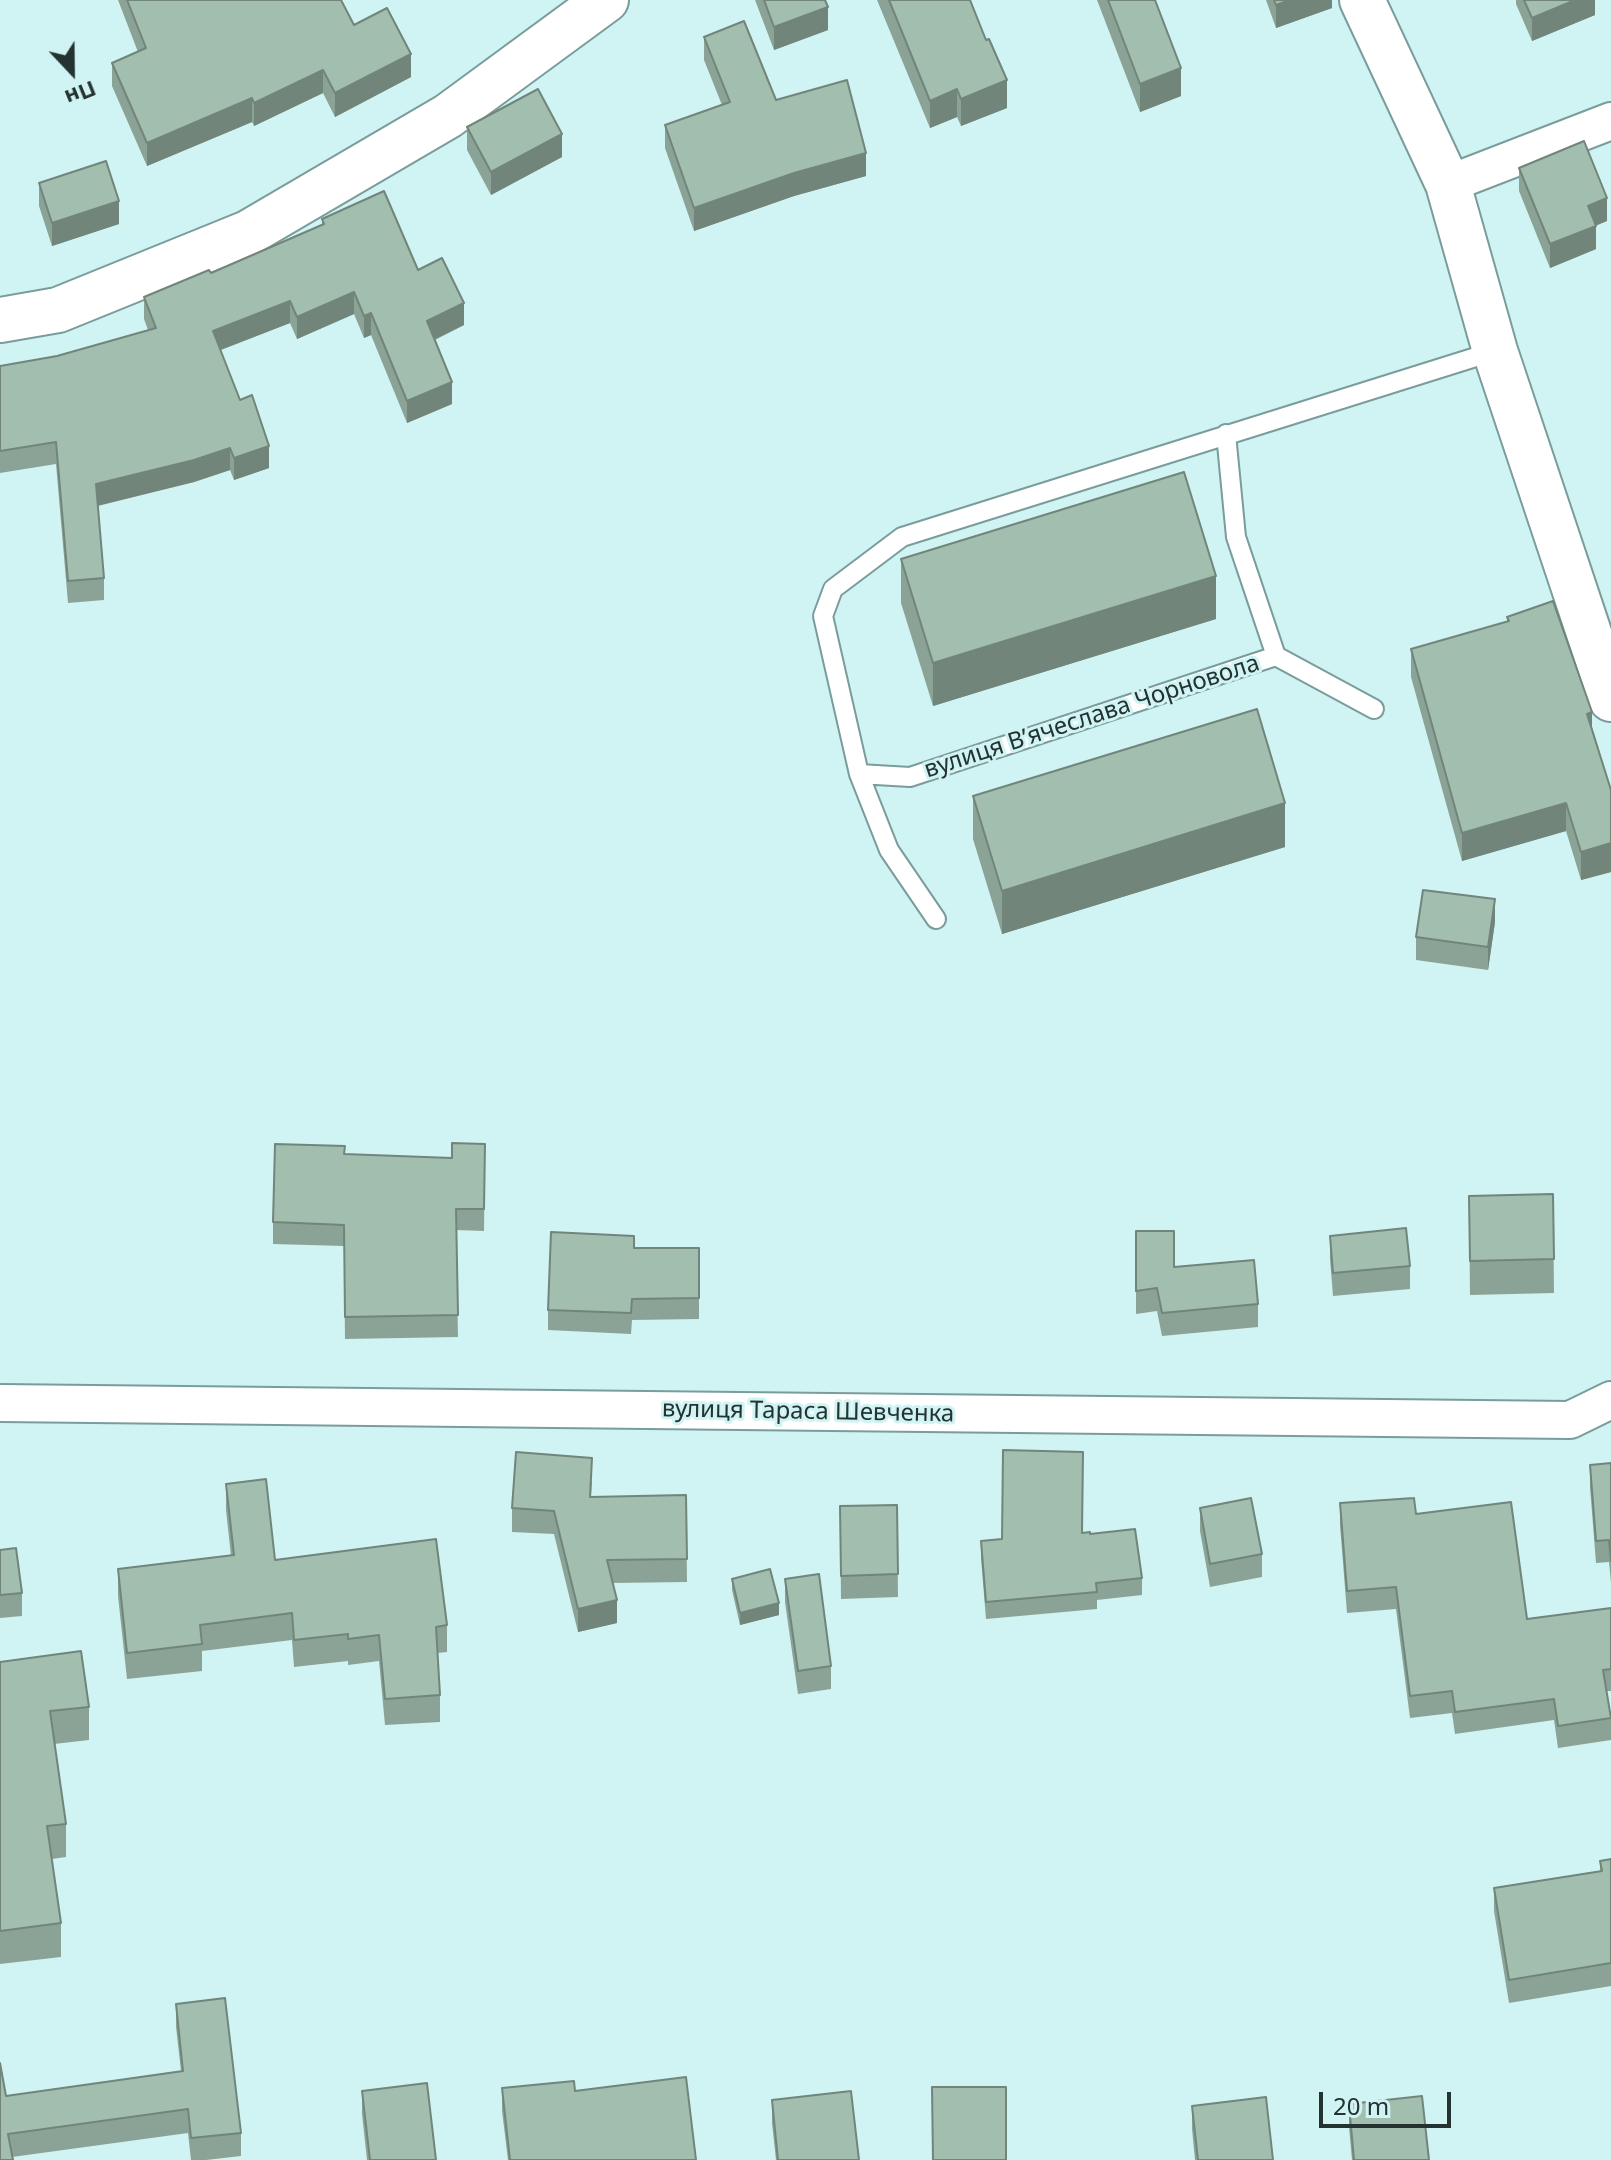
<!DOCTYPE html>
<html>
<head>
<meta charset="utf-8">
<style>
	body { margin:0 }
	#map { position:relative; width:1611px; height:2160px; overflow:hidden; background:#d0f4f3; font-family:"Noto Sans",sans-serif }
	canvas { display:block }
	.north { position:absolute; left:32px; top:32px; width:80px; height:80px; -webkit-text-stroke:6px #d0f4f3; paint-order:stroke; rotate:158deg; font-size:22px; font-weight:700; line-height:32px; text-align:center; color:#243231 }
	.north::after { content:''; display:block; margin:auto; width:28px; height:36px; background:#243231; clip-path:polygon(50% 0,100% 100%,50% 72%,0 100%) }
	.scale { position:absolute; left:1319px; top:2092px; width:132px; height:36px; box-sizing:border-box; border:4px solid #243231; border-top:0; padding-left:10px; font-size:24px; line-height:28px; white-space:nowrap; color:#243231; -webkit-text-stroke:6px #d0f4f3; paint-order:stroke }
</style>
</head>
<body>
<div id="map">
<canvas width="1611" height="2160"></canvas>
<div class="north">Пн</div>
<div class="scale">20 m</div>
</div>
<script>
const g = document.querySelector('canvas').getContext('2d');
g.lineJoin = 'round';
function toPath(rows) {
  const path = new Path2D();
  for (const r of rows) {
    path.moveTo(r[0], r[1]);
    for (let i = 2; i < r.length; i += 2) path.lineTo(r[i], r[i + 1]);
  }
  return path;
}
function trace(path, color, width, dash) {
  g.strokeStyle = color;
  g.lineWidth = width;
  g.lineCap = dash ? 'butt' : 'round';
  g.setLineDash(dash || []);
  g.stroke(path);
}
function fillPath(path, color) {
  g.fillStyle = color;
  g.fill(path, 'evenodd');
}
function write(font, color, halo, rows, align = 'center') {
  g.font = font + ' "Noto Sans",sans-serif';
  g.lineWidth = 6;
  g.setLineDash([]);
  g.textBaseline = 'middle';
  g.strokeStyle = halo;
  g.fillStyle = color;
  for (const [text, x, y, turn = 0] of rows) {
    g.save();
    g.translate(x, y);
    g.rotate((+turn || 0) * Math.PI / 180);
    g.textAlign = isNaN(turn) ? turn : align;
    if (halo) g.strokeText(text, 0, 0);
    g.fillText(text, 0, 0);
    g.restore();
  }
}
const service = toPath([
	[1226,434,1236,537,1276,656,1374,709],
	[859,774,910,777,1276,656],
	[936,919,889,850,859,774,823,616,833,589,902,537,1495,351]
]);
const minor = toPath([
	[1448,184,1611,121],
	[0,1403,1570,1420,1611,1400]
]);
const tertiary = toPath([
	[1362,0,1448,184,1495,351,1611,699],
	[0,320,58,310,248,233,448,116,606,0]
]);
trace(service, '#7a9c9b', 22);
trace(minor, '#7a9c9b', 40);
trace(tertiary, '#7a9c9b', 48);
trace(service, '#fff', 18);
trace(minor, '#fff', 36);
trace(tertiary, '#fff', 44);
fillPath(toPath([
	[118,0,341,0,354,25,411,77,335,117,323,93,254,126,252,122,147,166,112,86,112,63,138,52],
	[755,0,825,0,828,30,774,50],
	[877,0,970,0,1007,108,961,126,957,117,930,128],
	[1097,0,1155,0,1181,96,1140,112],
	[1266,0,1332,0,1332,8,1276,28],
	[1516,0,1595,0,1595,15,1532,41,1516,4],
	[704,37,776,100,866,176,794,196,694,231,665,148,665,125,722,105,704,60],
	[467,127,562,157,491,195,467,150],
	[1519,168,1607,221,1596,225,1596,249,1550,268,1519,191],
	[39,183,119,224,52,246,39,206],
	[322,219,418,270,464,325,435,340,452,404,407,423,371,335,364,338,354,314,297,339,290,323,220,350,269,468,234,480,230,470,194,482,98,506,104,578,104,600,68,603,56,464,0,473,0,366,57,356,148,330,144,319,144,297,211,273,322,225],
	[901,559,1216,619,933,706,901,603],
	[1507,617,1592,727,1611,790,1611,872,1581,880,1566,831,1462,861,1411,677,1411,649,1507,622],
	[973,796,1285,847,1002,934,973,839],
	[1495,922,1488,970,1416,960,1416,937],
	[485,1144,484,1231,456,1230,458,1337,345,1339,344,1246,273,1244,273,1222,344,1154,452,1158],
	[1553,1194,1554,1293,1470,1295,1469,1196],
	[1136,1231,1174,1267,1258,1304,1258,1327,1162,1336,1157,1311,1136,1314],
	[1330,1236,1410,1266,1410,1289,1333,1296,1330,1259],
	[634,1248,699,1248,699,1319,632,1320,631,1334,548,1330,548,1310],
	[1611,1463,1611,1583,1609,1562,1596,1563,1590,1487,1590,1465],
	[592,1481,591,1497,686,1495,687,1582,613,1583,617,1623,578,1632,554,1534,512,1532,512,1508],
	[226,1484,275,1560,447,1625,447,1652,437,1653,440,1695,440,1722,385,1725,379,1661,348,1665,348,1661,294,1667,292,1640,202,1651,202,1671,127,1679,118,1596,118,1569,231,1556,226,1510],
	[1340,1503,1416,1514,1527,1619,1611,1608,1611,1691,1606,1691,1611,1718,1611,1740,1558,1748,1554,1720,1455,1734,1452,1713,1410,1718,1396,1609,1347,1613,1340,1525],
	[897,1505,898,1597,841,1599,840,1506],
	[1200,1508,1262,1554,1262,1577,1210,1587,1200,1531],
	[1082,1533,1090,1534,1142,1578,1142,1595,1097,1600,1097,1609,986,1619,981,1558,981,1541],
	[0,1550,22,1593,22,1616,0,1618],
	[732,1579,779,1615,740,1625,732,1590],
	[785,1579,831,1666,831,1689,798,1694,785,1602],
	[0,1662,89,1707,89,1740,54,1744,66,1824,66,1857,52,1859,61,1923,61,1957,0,1964],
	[1611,1859,1611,1986,1509,2003,1494,1911,1494,1888,1600,1871,1600,1861],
	[176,2004,241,2133,241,2156,206,2160,191,2160,188,2133,12,2157,0,2160,6,2096,181,2071,176,2027],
	[502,2088,575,2091,696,2160,508,2160,502,2111],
	[362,2091,436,2160,367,2160,362,2114],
	[772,2100,859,2160,776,2160,772,2123],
	[1349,2104,1429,2160,1352,2160,1349,2127],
	[1192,2106,1273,2160,1195,2160,1192,2129]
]), '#8ba396');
fillPath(toPath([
	[1290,0,1332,0,1332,8,1276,28,1276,5],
	[1575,0,1595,0,1595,15,1532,41,1532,18],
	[828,7,828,30,774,50,774,27],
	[411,54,411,77,335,117,335,93],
	[1181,68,1181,96,1140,112,1140,84],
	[323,70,323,93,254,126,254,103],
	[1007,80,1007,108,961,126,961,99],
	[957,89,957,117,930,128,930,101],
	[252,98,252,122,147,166,147,143],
	[562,134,562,157,491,195,491,172],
	[866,153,866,176,794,196,694,231,694,208,794,173],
	[1607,198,1607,221,1588,229,1588,206],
	[119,201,119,224,52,246,52,223],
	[1596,226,1596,249,1550,268,1550,244],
	[354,292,354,314,297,339,297,317],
	[290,301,290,323,213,353,213,331],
	[464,303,464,325,427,343,427,321],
	[371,313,371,335,364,338,364,316],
	[452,382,452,404,407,423,407,401],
	[269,446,269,468,234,480,234,458],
	[230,448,230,470,194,482,96,506,96,484],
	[1216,576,1216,619,933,706,933,663],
	[1592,712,1592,740,1587,714],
	[1285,803,1285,847,1002,934,1002,891],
	[1566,803,1566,831,1462,861,1462,833],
	[1611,843,1611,872,1581,880,1581,852],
	[1495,899,1495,922,1488,970,1488,947],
	[617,1600,617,1623,578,1632,578,1609],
	[779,1603,779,1615,740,1625,740,1613]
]), '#71857a');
const building = toPath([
	[127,0,341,0,354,25,387,8,411,54,335,93,323,70,254,103,252,98,147,143,112,63,146,48,127,0],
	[764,0,825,0,828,7,774,27,764,0],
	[889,0,970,0,986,40,989,39,1007,80,961,99,957,89,930,101,889,0],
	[1108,0,1155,0,1181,68,1140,84,1108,0],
	[1274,0,1290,0,1276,5,1274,0],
	[1524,0,1575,0,1532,18,1524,0],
	[744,21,776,100,847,80,866,153,794,173,694,208,665,125,730,102,704,37,744,21],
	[538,89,562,134,491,172,467,127,538,89],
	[1584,141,1607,198,1588,206,1596,226,1550,244,1519,168,1584,141],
	[106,161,119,201,52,223,39,183,106,161],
	[384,191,418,270,442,258,464,303,427,321,452,382,407,401,371,313,364,316,354,292,297,317,290,301,213,331,240,400,252,395,269,446,234,458,230,448,194,460,96,484,104,578,68,581,56,442,0,451,0,366,57,356,156,328,144,297,209,270,211,273,324,224,322,219,384,191],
	[1184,472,1216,576,933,663,901,559,1184,472],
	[1553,601,1592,712,1587,714,1611,790,1611,843,1581,852,1566,803,1462,833,1411,649,1509,621,1507,617,1553,601],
	[1257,709,1285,803,1002,891,973,796,1257,709],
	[1423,890,1495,899,1488,947,1416,937,1423,890],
	[452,1143,485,1144,484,1209,456,1209,458,1315,345,1317,344,1225,273,1222,275,1144,345,1146,344,1154,452,1158,452,1143],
	[1553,1194,1554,1259,1470,1261,1469,1196,1553,1194],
	[1406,1228,1410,1266,1333,1273,1330,1236,1406,1228],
	[1136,1231,1174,1231,1174,1267,1254,1260,1258,1304,1162,1313,1157,1288,1136,1291,1136,1231],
	[551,1232,634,1236,634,1248,699,1248,699,1298,632,1299,631,1313,548,1310,551,1232],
	[1003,1450,1083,1452,1082,1533,1090,1532,1090,1534,1135,1529,1142,1578,1096,1583,1097,1592,986,1602,981,1541,1002,1539,1003,1450],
	[516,1452,592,1458,590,1497,686,1495,687,1559,607,1560,617,1600,578,1609,554,1511,512,1508,516,1452],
	[1611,1463,1611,1561,1609,1540,1596,1541,1590,1465,1611,1463],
	[266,1479,275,1560,436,1539,447,1625,436,1627,440,1695,385,1699,379,1635,348,1639,348,1634,294,1640,292,1613,200,1625,202,1644,127,1653,118,1569,234,1555,226,1484,266,1479],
	[1251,1498,1262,1554,1210,1564,1200,1508,1251,1498],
	[1414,1498,1416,1514,1511,1502,1527,1619,1611,1608,1611,1669,1603,1670,1611,1718,1558,1726,1554,1699,1455,1712,1452,1691,1410,1696,1396,1587,1347,1591,1340,1503,1414,1498],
	[897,1505,898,1574,841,1576,840,1506,897,1505],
	[16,1548,22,1593,0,1595,0,1550,16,1548],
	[770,1569,779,1603,740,1613,732,1579,770,1569],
	[819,1574,831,1666,798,1671,785,1579,819,1574],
	[81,1651,89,1707,50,1711,66,1824,47,1826,61,1923,0,1931,0,1662,81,1651],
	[1611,1859,1611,1963,1509,1980,1494,1888,1602,1871,1600,1861,1611,1859],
	[225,1998,241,2133,191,2138,188,2109,8,2134,13,2160,0,2160,0,2063,6,2096,183,2071,176,2004,225,1998],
	[686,2077,696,2160,510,2160,502,2088,574,2081,575,2091,686,2077],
	[427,2083,436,2160,370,2160,362,2091,427,2083],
	[932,2087,1006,2087,1006,2160,933,2160,932,2087],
	[851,2091,859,2160,778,2160,772,2100,851,2091],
	[1422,2096,1429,2160,1354,2160,1349,2104,1422,2096],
	[1266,2097,1273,2160,1198,2160,1192,2106,1266,2097]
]);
fillPath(building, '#a2beaf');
trace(building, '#71857a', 2);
write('24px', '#243231', '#d0f4f3', [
	["вулиця Вʼячеслава Чорновола",1092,717,-18],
	["вулиця Тараса Шевченка",808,1412,1]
]);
</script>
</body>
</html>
